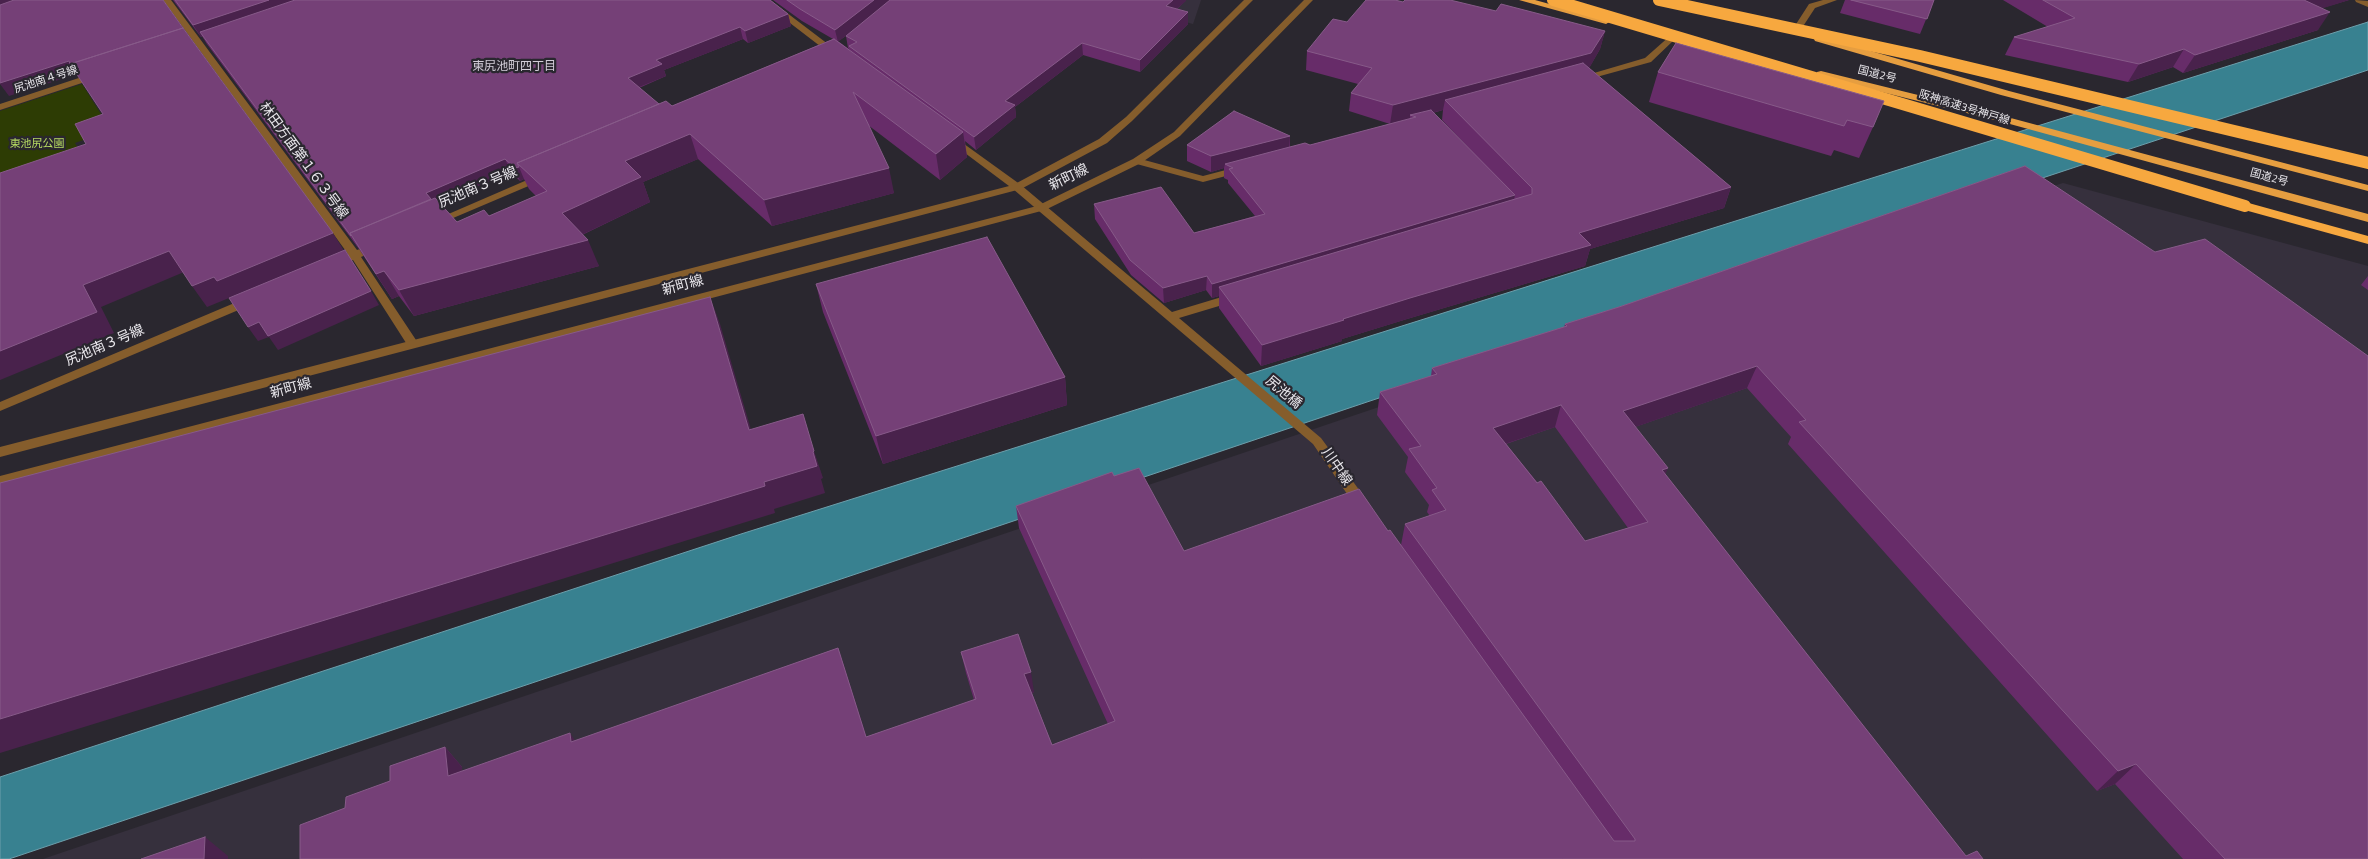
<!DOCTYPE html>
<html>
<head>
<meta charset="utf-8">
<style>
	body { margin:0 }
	canvas { display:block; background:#2a272f }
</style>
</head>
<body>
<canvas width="2368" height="859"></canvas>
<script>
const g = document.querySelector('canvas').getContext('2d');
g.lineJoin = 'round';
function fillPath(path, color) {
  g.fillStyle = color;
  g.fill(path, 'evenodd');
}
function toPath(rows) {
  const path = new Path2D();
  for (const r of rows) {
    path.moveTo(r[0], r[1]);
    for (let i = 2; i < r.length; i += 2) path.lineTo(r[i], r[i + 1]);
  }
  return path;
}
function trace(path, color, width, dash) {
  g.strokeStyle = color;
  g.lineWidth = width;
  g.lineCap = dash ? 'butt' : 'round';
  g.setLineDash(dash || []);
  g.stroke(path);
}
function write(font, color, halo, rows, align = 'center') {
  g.font = font + ' "Titillium Web","Noto Sans JP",sans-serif';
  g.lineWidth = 4.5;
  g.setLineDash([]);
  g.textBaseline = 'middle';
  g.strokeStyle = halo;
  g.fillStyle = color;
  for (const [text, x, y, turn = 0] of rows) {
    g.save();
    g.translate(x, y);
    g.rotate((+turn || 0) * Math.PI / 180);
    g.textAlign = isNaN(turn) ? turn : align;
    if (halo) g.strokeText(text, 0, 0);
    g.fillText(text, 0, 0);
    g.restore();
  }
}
fillPath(toPath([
	[1108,0,1201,0,1193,24],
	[2063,183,2368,266,2368,859,43,859,1580,339]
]), '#36303d');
fillPath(toPath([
	[82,84,111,130,75,143,88,166,0,197,0,111]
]), '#2d3c04');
const water = toPath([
	[2368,22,2368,70,1367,402,9,859,0,859,0,777,741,534,2368,22]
]);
fillPath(water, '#388190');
trace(water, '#6d9fab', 1);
fillPath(toPath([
	[163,0,171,0,357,250,373,244,381,244,382,246,381,248,361,257,416,340,418,343,416,346,408,346,353,260,336,267,332,266,330,263,332,260,348,254,163,0],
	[760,0,770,0,841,54,839,56,833,56,760,0],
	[2355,0,2368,1,2368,7,2356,2,2355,0],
	[1671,35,1674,36,1674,40,1651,62,1582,81,1577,78,1645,58,1671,35],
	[97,72,102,75,100,77,0,110,0,104,97,72],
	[953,136,1021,185,1172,312,1235,293,1239,294,1241,297,1239,300,1179,318,1321,438,1368,502,1370,506,1368,510,1358,510,1313,444,1013,189,949,141,948,139,953,136],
	[1137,158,1203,176,1241,166,1246,169,1245,171,1203,182,1133,163,1132,161,1137,158],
	[541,174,546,177,545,179,439,224,431,224,430,222,541,174],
	[251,296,255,297,257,300,255,303,0,411,0,402,251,296]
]), '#855d2c');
fillPath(toPath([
	[1244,0,1253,0,1132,121,1107,143,1021,189,0,457,0,447,1013,185,1099,139,1126,117,1244,0],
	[1304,0,1313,0,1180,136,1141,163,1045,210,0,486,0,476,1037,206,1133,159,1174,132,1304,0],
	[1823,0,1837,0,1815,8,1798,34,1792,34,1791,32,1809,4,1823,0]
]), '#855d2c');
fillPath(toPath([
	[1519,0,1535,0,1611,21,1606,24,1519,0],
	[1819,36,2009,91,2368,185,2368,191,2001,95,1815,41,1814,39,1819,36],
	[1821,71,2007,117,2368,214,2368,222,1999,121,1817,76,1817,72,1821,71]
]), '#e69e40');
fillPath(toPath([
	[2245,202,2368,236,2368,244,2241,209,2239,206,2245,202]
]), '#f7a83f');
trace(toPath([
	[1553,0,2245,206],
	[1659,0,1920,56,2368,163]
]), '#f7a83f', 12);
fillPath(toPath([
	[173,0,770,0,788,14,791,26,748,43,743,39,664,70,666,76,639,88,659,104,672,106,833,39,802,21,773,0,1186,0,1177,9,1188,12,1188,24,1140,72,1083,55,1015,107,1016,117,976,150,965,141,967,157,940,180,868,125,894,193,772,226,698,159,643,182,650,202,582,235,599,266,414,316,399,296,392,299,359,249,207,44,202,36,201,37],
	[846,36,848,48,850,50,838,41],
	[511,172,520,181,524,179,529,189,536,196,489,216,457,222,439,202],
	[1845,0,1934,0,1920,34,1840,13],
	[2003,0,2349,0,2322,8,2318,30,2183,73,2173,67,2128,82,2005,55,2014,37,2048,27],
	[1403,2,1496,11,1605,31,1600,49,1589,68,1731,187,1724,208,1590,249,1585,266,1407,319,1342,339,1342,341,1261,366,1219,308,1219,296,1212,298,1206,290,1164,303,1131,275,1095,219,1094,204,1194,233,1255,216,1228,183,1228,180,1224,178,1224,168,1211,172,1187,161,1187,145,1290,136,1290,147,1310,145,1390,124,1349,111,1351,93,1358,84,1306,70,1307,51,1347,22],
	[1443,110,1442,120,1494,175,1433,113],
	[1676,43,1873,127,1859,158,1834,150,1831,156,1649,102,1658,72],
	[2025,166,2368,859,2183,859,2115,784,2097,791,1788,444,1791,437,1747,388,1635,427,1665,474,1966,856,1983,859,345,808,445,747,462,767,462,771,575,741,838,648,866,737,974,700,966,673,961,652,1034,692,1032,693,1052,745,1108,724,1019,528,1016,506,1114,476,1184,551,1388,531,1401,545,1405,524,1430,516,1427,512,1429,505,1405,472,1408,457,1377,415,1380,392,1431,376,1432,368,1564,327,1565,324,1622,306],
	[1555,427,1628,528,1585,541,1506,444],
	[2368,276,2368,290,2361,285],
	[816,284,1065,377,1067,405,883,464,823,312]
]), '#672c69');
fillPath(toPath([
	[0,0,35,0,0,10],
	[269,0,312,0,200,32,202,36,201,37,193,25],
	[874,0,892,0,838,42,835,30],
	[1173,0,1186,0,1186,1,1166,18,1166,6],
	[2304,0,2349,0,2292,18],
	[1188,12,1188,24,1140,72,1140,60],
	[2330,12,2318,30,2183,73,2195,55],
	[788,14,791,26,748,43,745,31],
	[740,27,743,39,664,70,666,76,632,90,628,78,656,60],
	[1605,31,1600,49,1587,72,1445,100,1443,110,1416,117,1410,115,1410,119,1390,124,1393,105],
	[1082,43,1083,55,1015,107,1016,117,976,150,974,137,1005,101],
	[2184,49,2173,67,2128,82,2139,64],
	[69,61,77,74,9,96,0,84,0,83],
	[963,132,967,157,940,180,936,154],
	[690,134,698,159,643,182,650,202,573,239,562,213,625,161],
	[1290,136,1289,151,1225,164,1224,168,1211,172,1211,156],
	[505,159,511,172,435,204,426,193],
	[519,167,524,179,520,181,515,168],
	[889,168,894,193,772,226,764,200],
	[1731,187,1724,208,1590,249,1585,266,1407,319,1342,339,1342,341,1261,366,1262,345,1343,319,1579,233],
	[1515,195,1512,210,1219,287,1219,296,1212,298,1212,284],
	[333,233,346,254,229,298,207,307,192,286,214,277],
	[588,240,599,266,414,316,399,290],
	[169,251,184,272,101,307,114,333,0,380,0,351,83,285],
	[384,271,399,296,392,299,376,274],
	[1207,276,1206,290,1164,303,1163,288],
	[371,291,379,305,278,350,269,337,258,341,248,327,259,322],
	[710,297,720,324,759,457,749,430],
	[1757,366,1747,388,1615,434,1623,411],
	[1065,377,1067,405,883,464,876,436],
	[1561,405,1555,427,1487,450,1493,428],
	[814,451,823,478,821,479,825,493,774,509,775,513,0,753,0,719,764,482],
	[1668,468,1659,490,1662,470],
	[838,648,845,669,873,757,866,737],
	[1031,672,1034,692,1028,695,1024,674],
	[570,733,584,754,571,742],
	[445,747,462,767,464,796,448,776],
	[2136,764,2115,784,2097,791,2118,771],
	[205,837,228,856,228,859,204,859]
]), '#49224c');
const building = toPath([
	[14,0,163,0,183,28,70,64,69,61,0,83,0,5,14,0],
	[175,0,269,0,193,25,175,0],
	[295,0,770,0,788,14,745,31,740,27,656,60,662,64,628,78,659,104,517,163,519,167,515,168,505,159,426,193,431,199,350,233,351,236,200,32,295,0],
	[787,0,874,0,835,30,800,9,787,0],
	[890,0,1173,0,1166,6,1188,12,1140,60,1082,43,1005,101,1015,105,974,137,849,46,857,42,846,36,890,0],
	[1366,0,1395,0,1403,2,1405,0,1450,0,1496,11,1501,4,1605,31,1591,53,1393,105,1351,93,1372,68,1307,51,1333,19,1347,22,1366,0],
	[1851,0,1934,0,1927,19,1851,0],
	[2043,0,2304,0,2330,12,2195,55,2184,49,2139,64,2014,37,2075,18,2043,0],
	[183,28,333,233,217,281,214,277,192,286,169,251,83,285,97,312,0,351,0,173,86,144,75,124,103,114,70,64,183,28],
	[834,39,963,132,936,154,853,92,889,168,764,200,690,134,625,161,641,177,562,213,588,240,399,290,384,271,376,274,350,233,435,198,457,222,484,210,489,216,547,191,517,163,666,101,672,106,834,39],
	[1676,43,1884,101,1873,127,1847,120,1844,126,1658,72,1676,43],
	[1583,63,1731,187,1579,233,1591,245,1410,298,1343,319,1344,320,1262,345,1219,287,1532,194,1532,188,1445,100,1583,63],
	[1431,110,1515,195,1212,284,1207,276,1163,288,1130,260,1094,204,1161,187,1194,233,1265,214,1229,169,1233,168,1225,164,1305,143,1310,145,1416,117,1410,115,1431,110],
	[1234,111,1290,136,1211,156,1187,145,1234,111],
	[2025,166,2155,252,2205,239,2368,356,2368,859,2225,859,2136,764,2118,771,1799,422,1806,420,1757,366,1623,411,1668,468,1662,470,1966,856,1977,851,1983,859,300,859,300,825,345,808,346,797,390,781,390,766,445,747,448,776,570,733,571,742,838,648,866,737,976,699,961,652,1018,634,1031,672,1024,674,1052,745,1115,721,1016,506,1112,472,1114,476,1139,468,1184,551,1359,489,1388,531,1390,530,1614,841,1635,841,1635,839,1405,524,1446,510,1432,490,1437,488,1409,449,1421,446,1380,392,1437,374,1432,368,1567,326,1565,324,1622,306,2025,166],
	[1561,405,1648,522,1585,541,1541,481,1537,483,1493,428,1561,405],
	[987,237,1065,377,876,436,816,284,987,237],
	[345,250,371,291,268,336,259,322,248,327,229,298,345,250],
	[710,297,749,430,803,414,814,451,813,452,817,466,764,482,765,486,0,719,0,483,710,297],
	[205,837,204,859,141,859,205,837]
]);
fillPath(building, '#754077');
trace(building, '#875a89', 1);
write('11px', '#e8e6eb', '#2a272f', [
	["国道2号",1877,75,14],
	["尻池南４号線",46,80,-18],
	["阪神高速3号神戸線",1964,108,17],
	["国道2号",2269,178,15]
]);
write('11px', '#b7dc62', '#2a272f', [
	["東池尻公園",37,144]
]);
write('12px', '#d2cdd8', '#2a272f', [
	["東尻池町四丁目",514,67]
]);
write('14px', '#e8e6eb', '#2a272f', [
	["林田方面第１６３号線",303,161,54],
	["新町線",1069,178,-26],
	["尻池南３号線",478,188,-23],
	["新町線",683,286,-15],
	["尻池南３号線",105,346,-23],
	["新町線",291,389,-15],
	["尻池橋",1283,393,40],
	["川中線",1336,467,55]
]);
</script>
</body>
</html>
